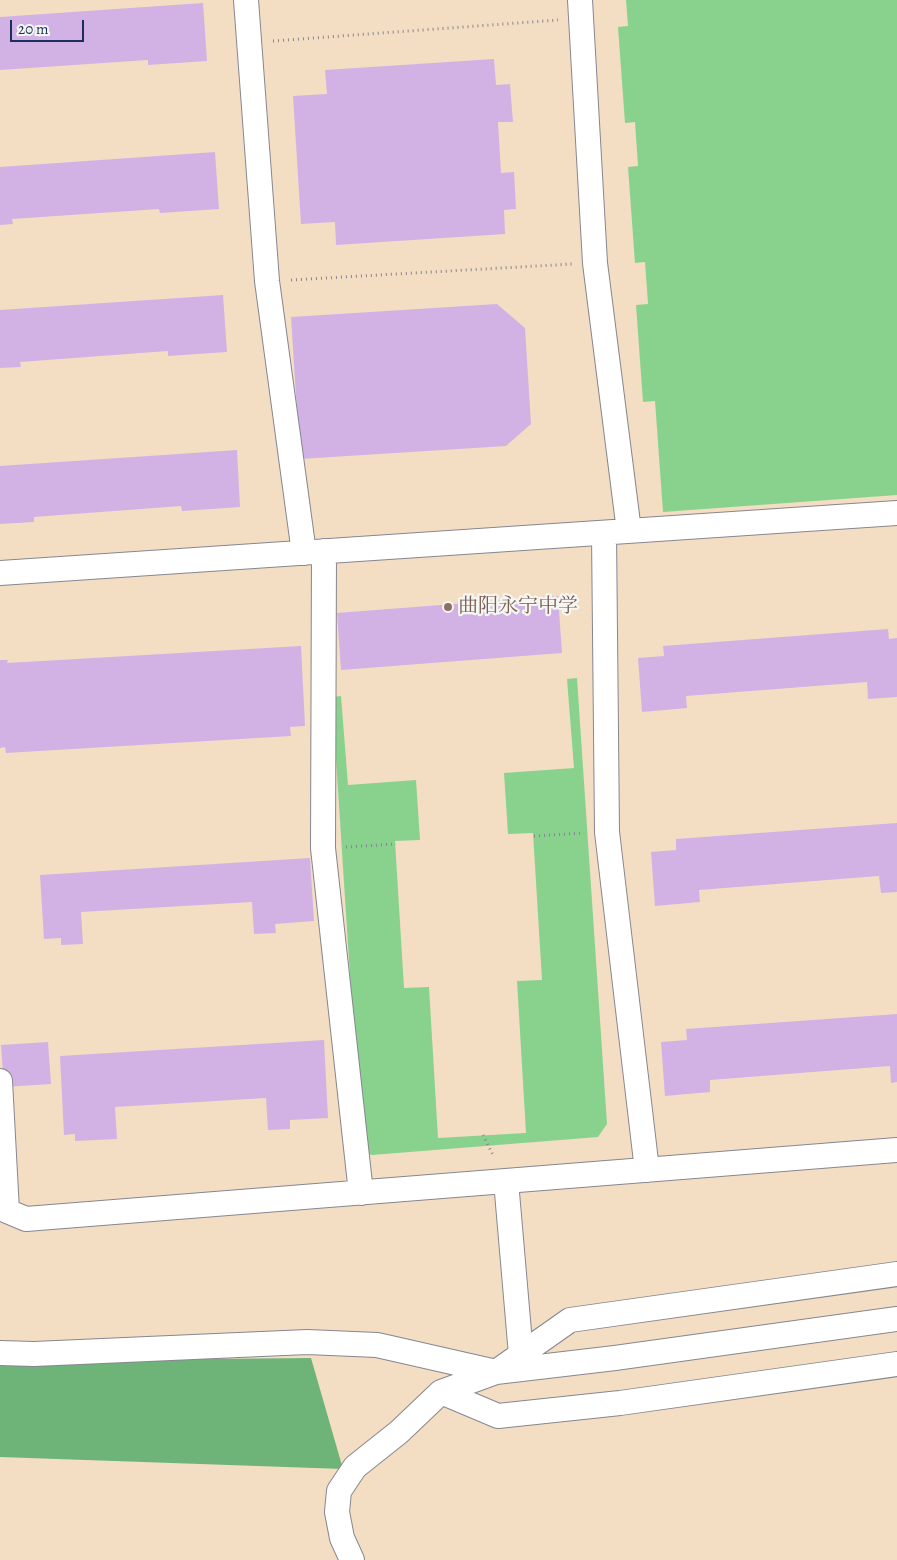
<!DOCTYPE html>
<html>
<head>
<meta charset="utf-8">
<style>
	body { margin:0 }
	#map { position:relative; width:897px; height:1560px; overflow:hidden; background:#f3dec3; font-family:Alegreya,serif }
	canvas { display:block }
	.scale { position:absolute; left:10px; top:20px; width:74px; height:22px; box-sizing:border-box; border:2px solid #1b2f5e; border-top:0; padding-left:6px; font-size:15px; line-height:18px; white-space:nowrap; color:#1b2f5e; -webkit-text-stroke:4px #f6f6f2; paint-order:stroke }
</style>
</head>
<body>
<div id="map">
<canvas width="897" height="1560"></canvas>
<div class="scale">20 m</div>
</div>
<script>
const g = document.querySelector('canvas').getContext('2d');
g.lineJoin = 'round';
function fillPath(path, color) {
  g.fillStyle = color;
  g.fill(path, 'evenodd');
}
function toPath(rows) {
  const path = new Path2D();
  for (const r of rows) {
    path.moveTo(r[0], r[1]);
    for (let i = 2; i < r.length; i += 2) path.lineTo(r[i], r[i + 1]);
  }
  return path;
}
function trace(path, color, width, dash) {
  g.strokeStyle = color;
  g.lineWidth = width;
  g.lineCap = dash ? 'butt' : 'round';
  g.setLineDash(dash || []);
  g.stroke(path);
}
function write(font, color, halo, rows, align = 'center') {
  g.font = font + ' Alegreya,"Noto Serif SC",serif';
  g.lineWidth = 4.5;
  g.setLineDash([]);
  g.textBaseline = 'middle';
  g.strokeStyle = halo;
  g.fillStyle = color;
  for (const [text, x, y, turn = 0] of rows) {
    g.save();
    g.translate(x, y);
    g.rotate((+turn || 0) * Math.PI / 180);
    g.textAlign = isNaN(turn) ? turn : align;
    if (halo) g.strokeText(text, 0, 0);
    g.fillText(text, 0, 0);
    g.restore();
  }
}
fillPath(toPath([
	[626,0,897,0,897,495,663,512,655,401,643,402,636,305,648,304,645,262,635,263,628,167,638,166,635,122,625,123,618,27,628,26],
	[577,678,607,1124,598,1137,372,1155,364,1152,361,1146,332,697,341,696,348,785,416,780,420,840,395,841,404,988,429,987,438,1138,526,1133,517,981,542,980,533,833,508,834,504,773,574,768,567,679]
]), '#89d28e');
fillPath(toPath([
	[311,1358,343,1469,0,1457,0,1361]
]), '#6eb479');
fillPath(toPath([
	[203,3,207,61,148,65,148,60,0,70,0,17],
	[494,59,496,85,510,84,513,122,498,122,501,173,514,172,516,209,504,210,505,234,336,245,335,222,301,224,293,96,327,94,325,70],
	[215,152,219,209,160,213,159,209,12,219,13,224,0,225,0,167],
	[223,295,227,352,168,356,168,351,20,362,21,367,0,368,0,310],
	[497,304,525,328,531,424,506,446,300,459,291,317],
	[237,450,240,507,182,511,181,506,34,517,34,522,0,524,0,466],
	[558,596,562,653,341,670,337,613],
	[888,629,889,639,897,638,897,697,868,699,867,682,686,696,687,708,642,712,638,658,664,656,663,646],
	[301,646,305,726,290,727,291,736,6,753,5,747,0,748,0,660,8,660,7,663],
	[897,823,897,892,881,893,879,876,699,890,700,902,655,906,651,852,676,850,676,839],
	[310,858,314,921,275,924,276,933,254,934,252,902,81,912,83,944,61,945,61,938,44,939,40,875],
	[897,1014,897,1082,891,1083,890,1066,710,1080,710,1092,665,1096,661,1042,687,1040,686,1029],
	[324,1040,328,1118,290,1120,290,1129,268,1130,266,1098,115,1107,117,1139,75,1141,75,1134,64,1135,60,1056],
	[48,1042,51,1084,4,1087,1,1045]
]), '#d2b2e5');
const minor = toPath([
	[246,0,267,281,304,553],
	[580,0,595,263,629,531],
	[604,533,607,832,647,1170],
	[324,551,323,848,361,1193],
	[0,573,897,513],
	[0,1081,7,1211,26,1219,897,1150],
	[506,1181,521,1355],
	[0,1353,34,1354,307,1342,377,1345,496,1372,570,1320,897,1274],
	[441,1392,498,1416,620,1403,897,1364],
	[352,1560,342,1538,337,1512,339,1491,355,1467,399,1432,441,1392,496,1372,615,1358,897,1319]
]);
trace(minor, '#878690', 26);
trace(toPath([
	[273,41,558,20],
	[291,280,572,264],
	[534,836,584,833],
	[346,847,396,844],
	[483,1135,494,1157]
]), '#878690', 3, [1, 4]);
trace(minor, '#fff', 24);
for (const [x, y, r, color] of [
	[448,607,5,"#8d6e63"]
]) {
  const dot = new Path2D();
  dot.arc(x, y, r, 0, 2 * Math.PI);
  g.fillStyle = color;
  g.fill(dot);
  trace(dot, '#f6f6f2', 2);
}
write('20px', '#785e54', '#f6f6f2', [
	["曲阳永宁中学",458,607]
], 'left');
</script>
</body>
</html>
